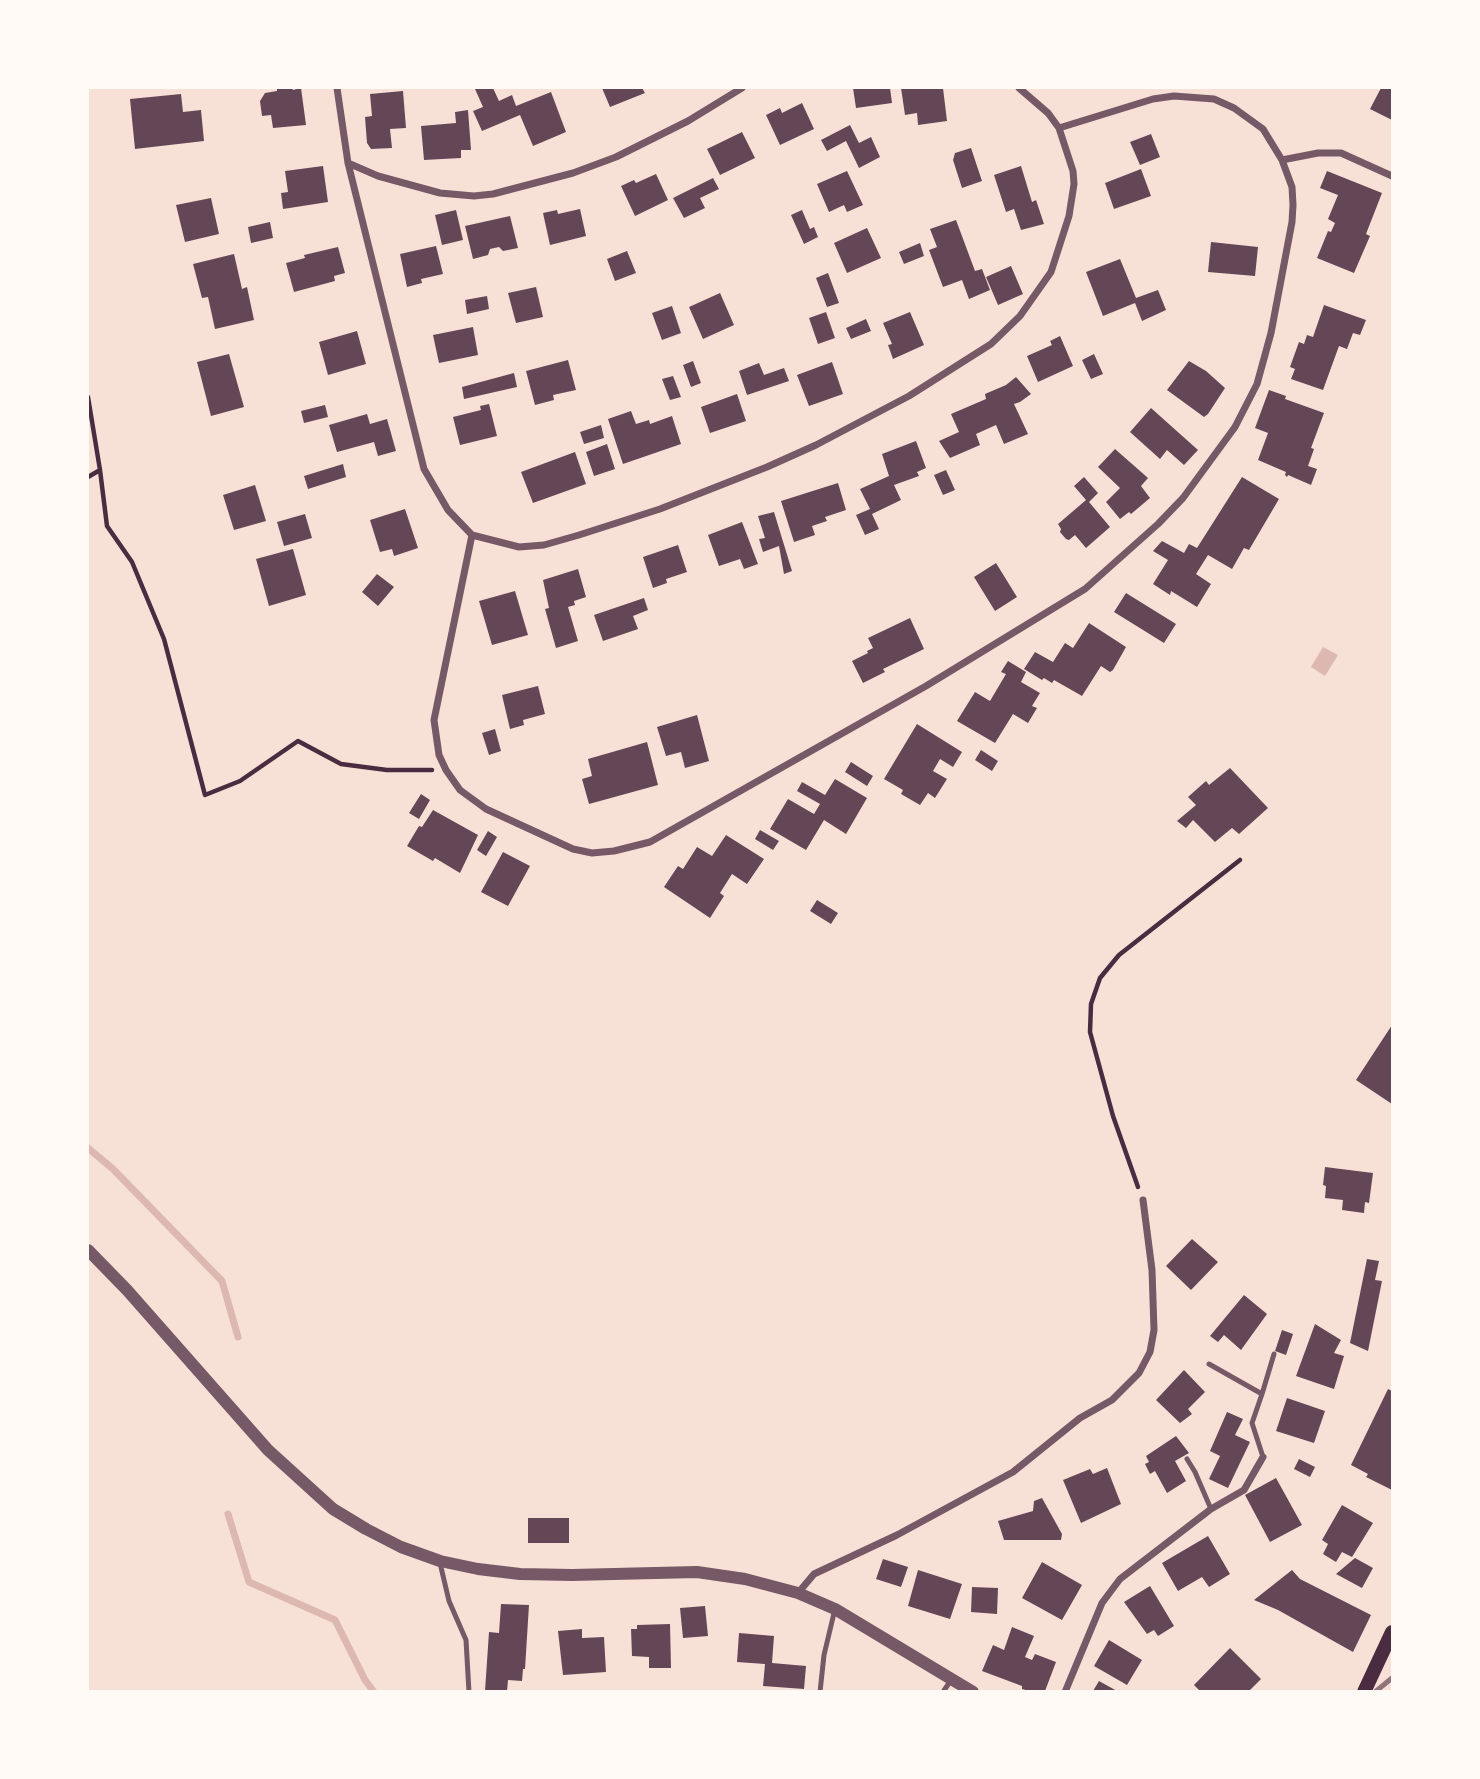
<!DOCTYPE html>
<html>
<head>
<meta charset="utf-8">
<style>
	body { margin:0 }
	#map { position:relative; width:1480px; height:1779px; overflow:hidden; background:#f7e1d7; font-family:"Source Serif 4",serif }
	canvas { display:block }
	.frame { position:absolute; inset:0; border:89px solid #fffaf5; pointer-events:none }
</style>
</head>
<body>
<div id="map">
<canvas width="1480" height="1779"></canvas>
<div class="frame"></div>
</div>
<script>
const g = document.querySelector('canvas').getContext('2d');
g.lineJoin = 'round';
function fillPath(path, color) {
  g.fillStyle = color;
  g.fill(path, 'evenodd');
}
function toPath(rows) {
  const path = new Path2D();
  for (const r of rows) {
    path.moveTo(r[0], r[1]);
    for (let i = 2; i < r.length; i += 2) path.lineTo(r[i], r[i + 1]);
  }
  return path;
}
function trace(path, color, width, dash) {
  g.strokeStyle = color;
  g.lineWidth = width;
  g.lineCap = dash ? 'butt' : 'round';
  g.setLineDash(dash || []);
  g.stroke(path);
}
fillPath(toPath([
	[1323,647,1338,655,1325,676,1311,667]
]), '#dcb8b0');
trace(toPath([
	[88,1148,113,1169,222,1281,238,1337],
	[228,1514,249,1582,335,1620,365,1680,374,1692]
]), '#dcb8b0', 7);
fillPath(toPath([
	[277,88,292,88,293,90,301,88,306,125,273,128,271,115,262,116,260,101,265,93,277,91],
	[478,88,493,88,499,101,512,95,516,106,551,92,566,132,533,146,520,115,482,131,473,111,483,107,475,89],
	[602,88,642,88,645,93,610,107],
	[853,88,890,88,892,103,856,108],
	[901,88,943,88,947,121,918,125,917,113,905,115],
	[1381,88,1392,88,1392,120,1370,109],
	[403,91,406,128,390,129,392,148,371,149,367,143,365,117,372,116,370,94],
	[181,94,183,112,201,110,204,141,135,149,130,99],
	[802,103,814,129,780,145,766,115,780,108,782,113],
	[468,110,471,150,461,150,461,158,424,160,421,126,456,123,455,112],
	[850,125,859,143,871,137,880,157,859,168,846,141,827,151,821,140],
	[742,132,755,158,720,175,707,149],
	[1151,134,1160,157,1140,165,1130,142],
	[971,148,982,181,962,188,953,160,955,153],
	[323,166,328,202,283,209,281,193,288,192,285,171],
	[1021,166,1032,202,1036,200,1044,224,1021,230,1014,209,1006,212,994,175],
	[1141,169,1151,196,1114,209,1105,183],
	[847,171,863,205,847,212,844,205,829,212,817,184],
	[1327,171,1382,193,1366,234,1370,236,1354,273,1317,258,1328,231,1331,232,1335,223,1328,219,1338,195,1320,188],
	[656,174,668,200,635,216,621,186,634,180,636,183],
	[713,178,719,189,700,198,705,208,684,218,673,198],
	[211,198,219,234,185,242,176,205],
	[580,209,586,236,550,245,543,213,557,210,558,214],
	[456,210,463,240,442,245,435,215],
	[802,210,810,229,814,227,818,237,804,244,791,215],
	[510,216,518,248,503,251,499,247,490,249,488,255,473,259,465,226],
	[956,220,975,271,982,269,990,290,969,299,962,280,943,287,929,250,937,247,930,229],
	[270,222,273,238,251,243,248,227],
	[867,228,881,258,847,273,834,243],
	[1211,242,1258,247,1255,276,1208,272],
	[920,243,924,256,904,264,899,252],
	[436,246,443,274,421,279,422,283,407,287,400,254],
	[338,247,345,273,334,276,335,281,294,292,286,263,305,258,304,255],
	[627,251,636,273,615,281,607,259],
	[234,254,242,289,247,287,254,320,215,329,208,297,202,298,193,264],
	[1120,259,1136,298,1158,290,1166,310,1142,321,1135,303,1103,316,1086,272],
	[1011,266,1023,294,998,305,986,277],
	[828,273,839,303,827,307,816,278],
	[536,287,543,317,516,323,508,293],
	[720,293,734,325,703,339,689,307],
	[487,296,489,309,467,314,465,300],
	[1324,305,1366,320,1360,335,1353,333,1347,349,1339,346,1323,390,1291,379,1295,369,1290,367,1299,342,1304,344,1307,335,1313,337],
	[672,306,681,333,662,340,652,313],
	[826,312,835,338,818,344,809,318],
	[910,312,924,345,893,359,888,345,892,344,883,323],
	[866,319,871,331,851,339,846,328],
	[473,327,478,355,439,363,433,335],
	[357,331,366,364,328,375,319,342],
	[1060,336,1073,366,1038,382,1027,356,1052,345,1050,341],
	[229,354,244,407,211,416,197,362],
	[1094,354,1103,374,1091,379,1082,360],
	[568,360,576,390,553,395,554,400,535,405,526,371],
	[693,361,701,383,691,387,683,365],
	[1189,361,1206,371,1225,388,1208,414,1204,417,1167,390],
	[832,362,843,394,809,406,797,375],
	[759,363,764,375,784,368,789,381,747,395,739,371],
	[514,373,517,387,464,399,462,387],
	[673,376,681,397,670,400,662,379],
	[1016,377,1031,394,1020,402,1014,404,1028,434,1004,444,996,425,976,434,980,445,950,458,939,441,959,432,951,414,986,399,985,394,1006,385],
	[1269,390,1286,396,1285,399,1324,413,1311,448,1314,449,1308,466,1317,469,1311,485,1288,475,1287,477,1285,475,1286,472,1258,460,1268,433,1255,428],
	[737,394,746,421,710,433,701,407],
	[489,404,497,436,460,445,453,417,481,410,480,406],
	[325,405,328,417,304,423,301,411],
	[1151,408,1198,450,1184,465,1167,450,1160,459,1130,432],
	[631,411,636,424,649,420,650,424,672,416,681,444,623,464,608,419],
	[367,414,370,424,387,419,396,451,378,456,374,442,337,452,329,425],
	[601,425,604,438,584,444,580,432],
	[916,441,926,468,917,472,919,476,894,485,901,500,872,514,879,529,865,535,856,515,870,509,860,489,889,476,882,454],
	[607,444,615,469,594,476,586,452],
	[1115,449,1148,478,1141,486,1150,498,1131,514,1129,512,1120,519,1106,502,1120,488,1098,467],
	[575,452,586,484,533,503,521,472],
	[343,464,346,477,308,489,304,476],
	[946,470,955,490,943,495,934,475],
	[1084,477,1098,493,1089,502,1110,527,1086,548,1075,535,1069,540,1066,539,1060,532,1061,529,1058,524,1086,500,1074,486],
	[1242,477,1279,499,1249,550,1244,548,1232,569,1208,555,1196,574,1211,584,1197,607,1171,591,1170,595,1153,584,1168,560,1153,551,1162,541,1184,553,1189,544,1197,548],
	[838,483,846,510,825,517,827,521,812,526,815,535,794,542,781,501],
	[255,485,266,521,234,530,223,495],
	[405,509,418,548,394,556,392,549,380,552,370,520],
	[774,512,792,571,784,574,779,546,763,552,759,539,765,538,758,516],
	[305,514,312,538,284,546,277,522],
	[742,522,758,564,744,569,740,559,719,566,708,535],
	[678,545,687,572,666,579,667,583,653,588,643,557],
	[293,549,306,595,269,606,256,559],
	[996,563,1017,597,995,611,974,577],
	[578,569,586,597,574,601,575,605,568,607,578,641,556,648,545,609,549,608,543,580],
	[377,574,394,587,378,606,362,592],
	[515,591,528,635,492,645,479,601],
	[1126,593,1176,624,1164,643,1114,612],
	[644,598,648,610,633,616,638,629,603,641,594,615],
	[910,618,924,649,883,669,885,672,863,683,852,661,868,653,867,651,873,648,868,638],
	[1089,623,1126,647,1113,670,1110,672,1101,666,1082,696,1054,680,1052,683,1044,678,1042,680,1024,669,1035,652,1053,662,1065,643,1073,648],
	[1008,661,1026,672,1021,682,1040,693,1032,706,1037,708,1028,723,1013,714,995,743,957,721,975,692,990,701,1006,674,1001,672],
	[538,686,545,714,523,720,524,725,510,729,502,695],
	[697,715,709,761,685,768,681,752,666,756,657,727],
	[917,724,962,752,953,767,940,759,933,771,947,779,935,798,928,793,920,805,901,794,903,790,884,779],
	[495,729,501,751,489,755,482,733],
	[647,742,658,785,589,804,582,779,592,776,588,759],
	[981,750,998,761,992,771,975,760],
	[851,762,873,776,867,786,845,772],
	[1230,768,1268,808,1239,834,1232,828,1215,842,1193,820,1186,828,1177,821,1196,805,1188,797,1206,781,1209,785],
	[835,779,867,798,846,834,824,820,806,850,770,829,788,799,814,814,820,804,797,791,802,782,825,795],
	[421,794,430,800,419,819,409,813],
	[433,810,478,835,460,873,435,858,433,861,407,846,419,826,422,827],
	[760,830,779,841,773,850,755,839],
	[488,831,497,837,486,856,477,850],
	[726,835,764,859,747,884,732,874,720,893,724,896,710,918,664,887,678,866,683,869,697,847,712,856],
	[503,852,530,866,508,906,481,892],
	[817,900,838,913,831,924,810,911],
	[1392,1025,1392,1104,1356,1080],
	[1325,1167,1373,1173,1369,1203,1365,1202,1364,1213,1342,1210,1343,1200,1325,1198,1326,1186,1323,1185],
	[1192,1239,1218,1262,1191,1290,1166,1266],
	[1367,1259,1379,1261,1375,1280,1382,1281,1368,1351,1350,1343],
	[1244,1295,1267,1314,1241,1350,1224,1335,1218,1342,1210,1336],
	[1315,1324,1341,1340,1334,1353,1344,1356,1334,1389,1296,1376],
	[1282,1330,1293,1334,1286,1355,1275,1351],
	[1184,1370,1205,1392,1188,1409,1192,1414,1180,1423,1156,1400],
	[1388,1389,1392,1391,1392,1490,1366,1477,1368,1474,1351,1465],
	[1287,1398,1325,1411,1314,1443,1276,1431],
	[1227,1412,1243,1419,1235,1435,1250,1442,1228,1488,1209,1479,1220,1456,1210,1451],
	[1176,1436,1189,1453,1175,1461,1186,1481,1167,1493,1155,1471,1150,1474,1145,1464,1149,1462,1146,1456],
	[1299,1459,1315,1467,1310,1477,1294,1469],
	[1107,1468,1121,1504,1081,1523,1063,1480,1090,1469,1093,1474],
	[1276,1478,1302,1525,1270,1542,1245,1495],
	[1042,1498,1062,1534,1061,1540,1004,1540,998,1521,1033,1511,1034,1501],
	[1342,1505,1373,1523,1352,1557,1342,1552,1336,1562,1323,1554,1328,1544,1322,1540],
	[528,1518,569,1518,569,1543,528,1543],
	[1208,1536,1230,1574,1209,1587,1202,1577,1178,1591,1162,1563],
	[1355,1558,1373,1568,1362,1588,1336,1574],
	[883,1559,908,1567,901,1587,876,1579],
	[1042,1562,1082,1585,1062,1620,1022,1598],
	[918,1570,962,1584,950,1619,908,1606],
	[1292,1570,1300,1579,1371,1615,1353,1652,1278,1610,1254,1600],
	[1150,1586,1174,1626,1158,1636,1154,1630,1147,1634,1124,1602],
	[972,1587,998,1588,997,1614,971,1612],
	[501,1604,529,1605,525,1669,523,1669,522,1681,508,1680,507,1691,485,1691,489,1632,499,1633],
	[705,1606,708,1636,683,1638,680,1608],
	[670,1624,671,1668,649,1668,649,1657,632,1656,631,1629,637,1629,637,1625],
	[1012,1627,1034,1636,1025,1657,1032,1660,1035,1654,1056,1662,1045,1691,1029,1691,1022,1689,1022,1686,982,1671,993,1645,1004,1650],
	[582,1629,582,1638,604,1637,606,1672,563,1675,558,1631],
	[739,1633,774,1636,772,1663,806,1666,804,1689,763,1686,765,1664,737,1662],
	[1109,1640,1142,1660,1127,1685,1094,1666],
	[1230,1648,1261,1679,1249,1691,1200,1691,1194,1685],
	[1099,1681,1117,1691,1093,1691]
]), '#644757');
trace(toPath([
	[88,397,100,470],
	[88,477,100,470,107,526,132,562,164,639,205,795,240,781,298,741,341,764,387,770,432,770],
	[1138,1187,1113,1116,1090,1032,1091,1004,1100,978,1119,955,1240,860]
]), '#4a2c40', 4.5);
trace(toPath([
	[1209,1364,1262,1394,1252,1423,1263,1457],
	[1262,1394,1274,1354],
	[1187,1459,1195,1472,1211,1509],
	[440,1563,449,1601,466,1640,469,1692],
	[820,1692,824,1655,835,1609],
	[943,1692,951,1680]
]), '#755966', 5);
trace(toPath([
	[337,88,348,163,424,469,448,510,472,535,519,547,544,545,579,535,660,509,767,467,816,445,909,396,991,344,1020,316,1051,272,1069,216,1074,184,1073,171,1059,128,1048,113,1019,88],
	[1282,160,1318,153,1341,153,1392,176],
	[348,163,378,176,440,193,474,196,493,194,573,173,616,157,688,121,742,88],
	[472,535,434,720,439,755,446,770,460,790,486,809,573,849,592,853,614,851,650,842,926,686,1085,589,1158,524,1183,498,1235,427,1257,384,1271,333,1292,222,1293,205,1292,187,1282,160,1263,129,1234,108,1214,99,1174,96,1153,99,1059,128],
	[798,1593,814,1574,897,1535,1013,1472,1080,1418,1112,1400,1139,1373,1150,1352,1154,1330,1152,1270,1143,1200],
	[1065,1692,1102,1603,1120,1579,1211,1509,1244,1490,1263,1457]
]), '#755966', 7);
trace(toPath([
	[88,1250,127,1290,268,1450,333,1509,366,1529,401,1547,440,1561,478,1569,520,1574,572,1575,697,1572,745,1579,798,1593,835,1609,973,1692]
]), '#755966', 12);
trace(toPath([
	[1364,1692,1392,1632]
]), '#4a2c40', 14);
trace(toPath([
	[1375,1692,1392,1678]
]), '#8f747c', 5);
</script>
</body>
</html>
